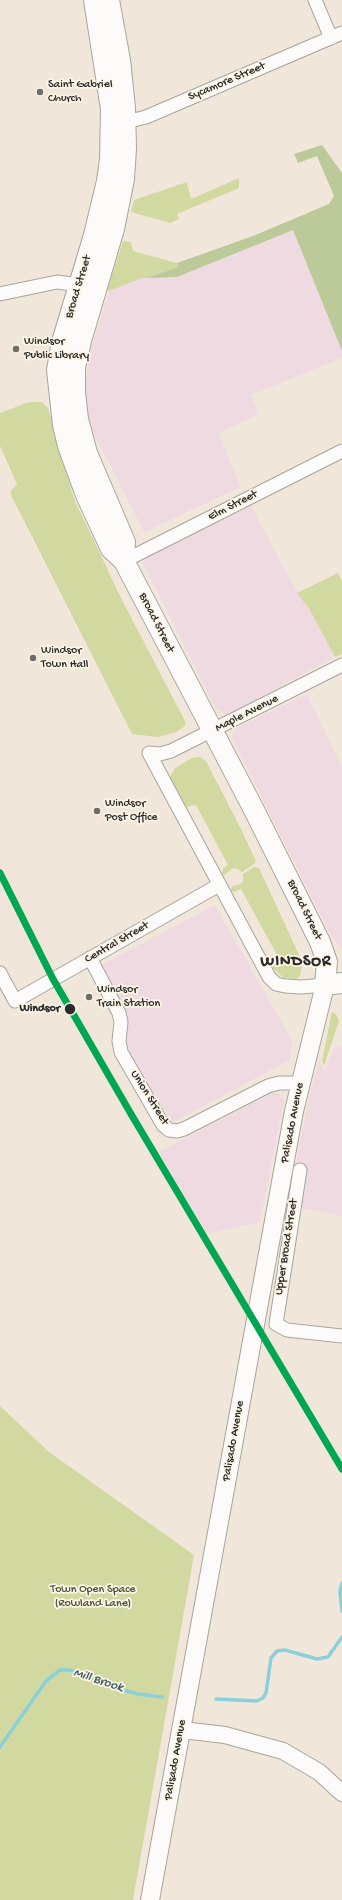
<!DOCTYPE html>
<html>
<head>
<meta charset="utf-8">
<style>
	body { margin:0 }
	canvas { display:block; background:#f0e7da }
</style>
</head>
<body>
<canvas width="342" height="1900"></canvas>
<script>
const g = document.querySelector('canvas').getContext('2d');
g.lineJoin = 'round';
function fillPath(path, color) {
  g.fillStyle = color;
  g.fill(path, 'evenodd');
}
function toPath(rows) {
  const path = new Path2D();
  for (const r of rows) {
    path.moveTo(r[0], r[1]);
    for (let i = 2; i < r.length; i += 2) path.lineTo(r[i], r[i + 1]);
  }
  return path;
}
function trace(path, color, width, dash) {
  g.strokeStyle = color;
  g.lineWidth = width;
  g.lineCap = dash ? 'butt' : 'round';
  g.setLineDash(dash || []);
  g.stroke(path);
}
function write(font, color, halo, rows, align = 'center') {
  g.font = font + ' "Gochi Hand",sans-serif';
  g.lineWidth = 3.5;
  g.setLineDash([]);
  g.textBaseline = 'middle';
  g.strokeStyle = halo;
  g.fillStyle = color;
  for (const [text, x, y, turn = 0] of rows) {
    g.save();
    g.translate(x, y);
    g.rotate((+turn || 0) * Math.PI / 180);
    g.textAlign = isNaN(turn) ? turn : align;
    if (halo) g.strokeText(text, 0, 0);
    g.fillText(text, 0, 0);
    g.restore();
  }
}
fillPath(toPath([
	[293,230,342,351,342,358,251,395,259,414,219,433,241,487,144,532,89,424,85,388,89,356,109,291,142,278,177,277],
	[251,506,291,581,310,610,335,657,227,715,216,709,143,563,145,558],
	[307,694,342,767,342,949,331,935,231,736,235,729],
	[215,905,293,1042,290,1060,172,1123,124,1043,126,1010,101,965],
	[342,1045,342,1216,288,1206,308,1101,319,1061,325,1071,333,1049],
	[273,1092,281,1094,284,1101,260,1222,207,1234,159,1152]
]), '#efdae1');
fillPath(toPath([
	[239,178,239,188,177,214,179,219,170,223,131,212,134,200,187,182,191,199],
	[123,241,131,242,133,251,177,263,178,267,147,278,142,278,109,291,107,290],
	[29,402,42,402,48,408,74,499,122,600,185,721,185,726,176,732,158,737,132,734,12,497,10,492,17,484,0,446,0,413],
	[338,573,342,581,342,654,335,657,310,610,297,593],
	[200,757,206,761,240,827,256,861,254,864,242,872,238,869,233,868,226,874,222,875,223,868,228,865,196,805,186,807,170,777,175,768,192,758],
	[254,867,259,868,301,959,302,967,300,976,296,979,284,978,271,967,269,963,277,955,241,889,234,892,230,890,233,886,241,884,243,881,243,874],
	[332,1012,336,1014,339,1021,324,1066,322,1061],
	[0,1406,49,1452,194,1555,133,1900,0,1900]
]), '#d1d9a0');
fillPath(toPath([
	[322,145,342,173,342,351,293,230,177,277,147,278,178,267,177,263,253,236,329,204,334,196,317,156,298,163,294,154]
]), '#bcc999');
trace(toPath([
	[342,1583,340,1591,342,1611],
	[216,1699,257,1701,263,1698,266,1693,271,1658,277,1651,285,1650,317,1659,328,1657,342,1637],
	[0,1747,46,1681,60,1670,69,1670,83,1674,118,1689,138,1694,162,1697]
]), '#8ad0db', 3.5);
const minor = toPath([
	[315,0,331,38],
	[118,122,126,122,146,117,342,33],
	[0,294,57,282,80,285,86,288],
	[124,561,342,451],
	[149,753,269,977,276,984,285,986,301,987,325,985],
	[149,753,160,754,171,751,342,665],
	[90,958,119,1013,121,1022,119,1041,121,1052,163,1125,169,1130,177,1131,184,1129,268,1086,279,1083,300,1083],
	[0,973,15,1001,219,885],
	[300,1170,276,1324,287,1330,342,1336]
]);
const tertiary = toPath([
	[182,1730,225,1735,283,1751,319,1772,342,1793]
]);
const secondary = toPath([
	[150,1900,294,1111,325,985]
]);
const primary = toPath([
	[94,0,111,109,110,159,107,181,94,235,62,342,57,370,63,425,68,446,86,495,111,549,124,561,253,808,320,942,327,962,325,985,342,983],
	[109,0,120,60,125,108,126,148,124,179,114,229,81,341,75,367,75,392,78,419,87,453,125,542,124,561]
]);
trace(minor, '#a8a49c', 15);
trace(tertiary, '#a8a49c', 18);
trace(secondary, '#a8a49c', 20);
trace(primary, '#a8a49c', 22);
trace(minor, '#fdfbf9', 13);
trace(tertiary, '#fdfbf9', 16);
trace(secondary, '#fdfbf9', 18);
trace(primary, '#fdfbf9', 20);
trace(toPath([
	[0,873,53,979,131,1114,342,1469]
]), '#00a651', 7);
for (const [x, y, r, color] of [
	[40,92,4,"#706d68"],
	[16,349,4,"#706d68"],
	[33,658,4,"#706d68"],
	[97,811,4,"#706d68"],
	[89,997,4,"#706d68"],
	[70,1009,6,"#2b2b2b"]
]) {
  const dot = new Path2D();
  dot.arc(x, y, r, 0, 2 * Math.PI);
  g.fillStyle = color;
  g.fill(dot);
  trace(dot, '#fcf5e5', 1.5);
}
write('12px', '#2b2b2b', '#fcf5e5', [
	["Sycamore Street",227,82,-23],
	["Broad Street",79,287,-73],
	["Elm Street",233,506,-27],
	["Broad Street",156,623,63],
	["Maple Avenue",247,714,-27],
	["Broad Street",304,910,64],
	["Central Street",117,943,-30],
	["Union Street",149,1098,58],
	["Palisado Avenue",293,1123,-79],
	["Upper Broad Street",287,1247,-81],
	["Palisado Avenue",234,1441,-80],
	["Palisado Avenue",176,1760,-80]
]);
write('12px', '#2b2b2b', '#fcf5e5', [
	["Saint Gabriel",48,85],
	["Church",48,99],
	["Windsor",24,342],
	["Public Library",24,356],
	["Windsor",41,651],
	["Town Hall",41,665],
	["Windsor",105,804],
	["Post Office",105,818],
	["Windsor",97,990],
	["Train Station",97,1004]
], 'left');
write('bold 12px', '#2b2b2b', '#fcf5e5', [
	["Windsor",60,1009]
], 'right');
write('12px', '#4e543c', '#fcf5e5', [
	["Town Open Space",93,1590],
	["(Rowland Lane)",93,1604]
]);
write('italic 13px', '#3b5a60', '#fcf5e5', [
	["Mill Brook",98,1681,18]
]);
g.letterSpacing = '1px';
write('bold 16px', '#2b2b2b', '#fcf5e5', [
	["WINDSOR",296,963]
]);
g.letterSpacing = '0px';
</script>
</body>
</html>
